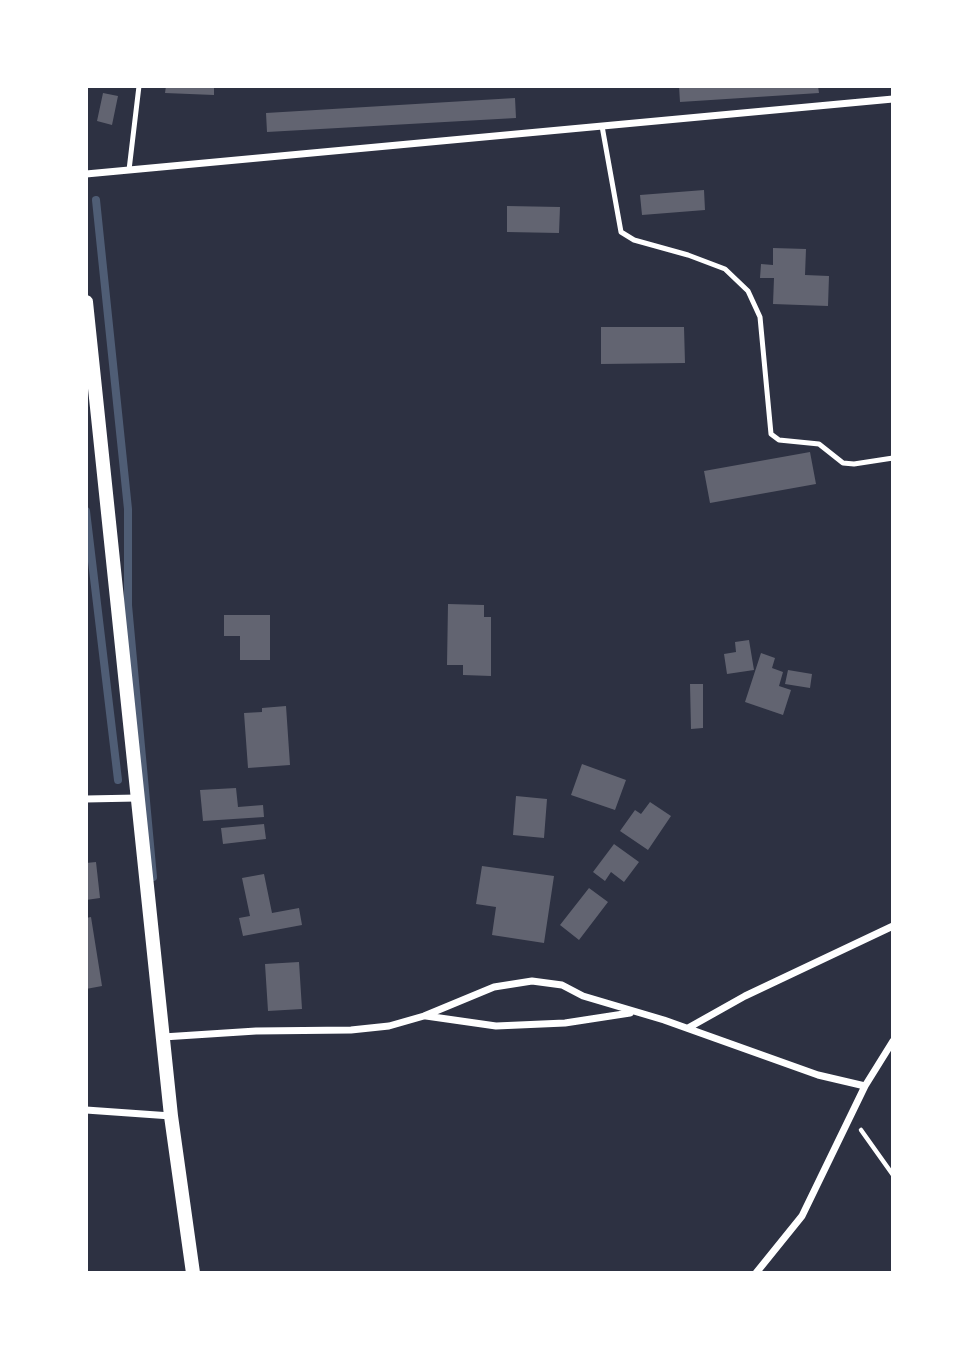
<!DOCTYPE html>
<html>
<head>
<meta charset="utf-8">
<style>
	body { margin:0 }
	#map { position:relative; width:979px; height:1359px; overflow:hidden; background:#2d3142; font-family:"Noto Sans",sans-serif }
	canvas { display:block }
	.frame { position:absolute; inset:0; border:88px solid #fff; pointer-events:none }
</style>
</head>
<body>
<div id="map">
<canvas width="979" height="1359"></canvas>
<div class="frame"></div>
</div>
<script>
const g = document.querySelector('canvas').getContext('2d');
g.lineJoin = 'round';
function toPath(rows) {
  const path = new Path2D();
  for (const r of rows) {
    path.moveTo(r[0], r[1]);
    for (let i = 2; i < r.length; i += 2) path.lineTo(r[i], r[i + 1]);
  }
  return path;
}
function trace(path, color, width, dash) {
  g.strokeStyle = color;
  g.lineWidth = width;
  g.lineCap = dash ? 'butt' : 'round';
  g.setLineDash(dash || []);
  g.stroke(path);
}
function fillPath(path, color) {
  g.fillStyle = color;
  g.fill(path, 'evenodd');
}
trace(toPath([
	[96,200,128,509,128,605,153,877],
	[86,511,118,780]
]), '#4f5d75', 8);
fillPath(toPath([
	[166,86,214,86,214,95,165,93],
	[679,86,818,86,819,93,680,102],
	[103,93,118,96,112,125,97,121],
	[515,98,516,118,267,132,266,113],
	[704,190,705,210,642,215,640,195],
	[507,206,560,207,559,233,507,232],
	[773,248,806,249,805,275,829,276,828,306,773,304,774,278,760,278,761,264,773,265],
	[601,327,684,327,685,363,601,364],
	[810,452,816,484,710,503,704,471],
	[448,604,484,605,484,617,491,617,491,676,463,675,463,665,447,665],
	[224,615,270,615,270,660,240,660,240,636,224,636],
	[749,640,754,670,727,674,724,654,736,652,735,642],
	[761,653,775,658,772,668,783,672,779,686,791,690,783,715,745,702],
	[788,670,812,674,810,688,785,684],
	[690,684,703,684,703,728,691,729],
	[286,706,290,765,248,768,244,713,262,712,262,708],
	[582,764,626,780,615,810,571,795],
	[236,788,238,807,263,805,264,817,203,821,200,790],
	[516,796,547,799,544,838,513,835],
	[650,802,671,816,648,850,620,831,635,810,641,814],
	[264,824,266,839,223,844,221,828],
	[614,844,639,862,624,882,611,872,605,881,593,872],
	[96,862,100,898,86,900,86,863],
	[482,866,554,876,544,943,492,935,496,907,476,904],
	[264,874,272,913,299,908,302,925,243,936,239,918,250,916,242,878],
	[589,888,608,902,579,940,560,925],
	[91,917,102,986,86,989,86,918],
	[299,962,302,1009,268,1011,265,964]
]), '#626471');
trace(toPath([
	[861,1130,893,1175]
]), '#fff', 4.5);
trace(toPath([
	[602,126,621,232,634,240,688,255,725,269,748,291,760,317,771,434,779,440,819,444,843,463,854,464,893,458],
	[129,170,139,86]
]), '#fff', 5);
trace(toPath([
	[86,174,893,99],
	[86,799,137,798],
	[426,1016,496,1026,565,1023,630,1013],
	[688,1028,745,996,893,926],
	[163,1037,256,1031,351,1030,389,1026,424,1016,494,987,532,981,562,985,583,996,664,1020,818,1075,865,1086],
	[86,1110,171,1116],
	[756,1273,802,1216,865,1086,893,1041]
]), '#fff', 7);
trace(toPath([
	[86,302,171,1116,193,1273]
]), '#fff', 14);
</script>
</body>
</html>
